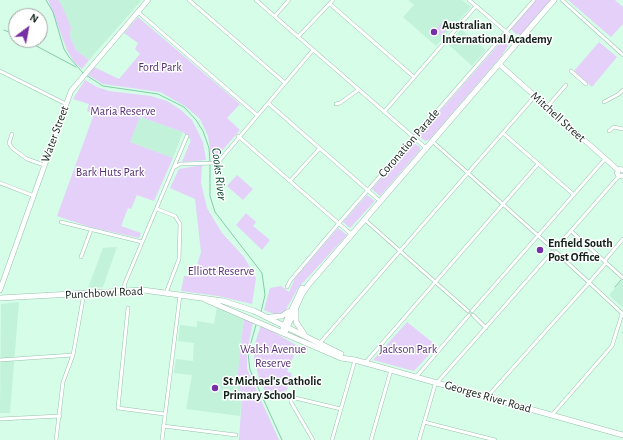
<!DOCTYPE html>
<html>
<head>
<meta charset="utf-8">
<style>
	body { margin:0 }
	#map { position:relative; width:623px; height:440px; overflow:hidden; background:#d5fde8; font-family:"Alegreya Sans",sans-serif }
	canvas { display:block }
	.north { position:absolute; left:8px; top:8px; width:40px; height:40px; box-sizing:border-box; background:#fff; border:1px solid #a0a6a3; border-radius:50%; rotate:32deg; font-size:11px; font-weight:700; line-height:16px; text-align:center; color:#112019 }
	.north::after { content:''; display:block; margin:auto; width:14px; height:18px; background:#7430a4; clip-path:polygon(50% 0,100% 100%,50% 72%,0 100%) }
</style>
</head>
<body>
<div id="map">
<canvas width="623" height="440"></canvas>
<div class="north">N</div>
</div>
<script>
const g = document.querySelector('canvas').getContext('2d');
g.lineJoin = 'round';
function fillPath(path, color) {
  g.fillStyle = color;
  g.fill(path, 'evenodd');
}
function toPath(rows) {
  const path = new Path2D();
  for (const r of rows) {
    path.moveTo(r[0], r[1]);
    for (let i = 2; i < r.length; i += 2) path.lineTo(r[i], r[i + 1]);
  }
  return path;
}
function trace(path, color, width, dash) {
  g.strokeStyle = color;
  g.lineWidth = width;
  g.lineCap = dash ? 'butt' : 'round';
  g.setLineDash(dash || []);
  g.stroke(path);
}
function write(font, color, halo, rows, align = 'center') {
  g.font = font + ' "Alegreya Sans",sans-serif';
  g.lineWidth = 3;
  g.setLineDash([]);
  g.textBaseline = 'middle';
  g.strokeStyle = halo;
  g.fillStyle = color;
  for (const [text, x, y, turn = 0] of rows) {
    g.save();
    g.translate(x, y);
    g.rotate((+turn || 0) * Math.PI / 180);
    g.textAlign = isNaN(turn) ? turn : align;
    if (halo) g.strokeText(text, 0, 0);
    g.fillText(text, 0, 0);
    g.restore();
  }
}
fillPath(toPath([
	[58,0,140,0,141,1,89,60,76,50,70,36,71,27],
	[408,0,462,0,471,7,436,46,403,17,414,5],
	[461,29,486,50,472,66,448,44],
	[140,117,183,132,173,158,130,142],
	[117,247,103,287,88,288,103,248],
	[623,279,623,308,609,295],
	[19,302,10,413,0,413,1,304],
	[217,307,244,318,237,381,242,396,240,416,186,409,192,375,174,373,176,359,193,361,194,343,178,341,180,325,197,327,197,321,214,324]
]), '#c2f2da');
fillPath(toPath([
	[48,0,58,0,61,4,71,27,70,36,76,50,89,60,82,69,74,62,67,50],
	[536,0,551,0,521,35,516,34,511,29],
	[568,0,615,0,623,7,623,24,611,37],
	[138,17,240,104,227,118,240,130,213,161,212,161,208,136,200,119,185,106,160,92,103,84,88,75,94,67,119,79,140,54,135,49,138,43,124,33],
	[443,21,450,26,441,36,435,31],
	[506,36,511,41,502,55,430,139,425,141,420,137,420,134],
	[599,42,617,57,592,87,574,71],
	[85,80,97,87,109,91,151,96,167,101,181,110,192,120,203,142,206,160,182,162,191,140,183,132,140,117,130,142,173,158,154,201,137,195,131,209,128,208,121,226,141,233,139,238,90,227,57,216,94,114,87,111,89,104,73,99],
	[412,142,420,147,420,150,380,196,372,189],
	[202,165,201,183,207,208,222,233,244,257,256,278,252,304,218,296,181,291,184,276,194,276,201,252,195,199,170,188,179,169],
	[237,175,253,189,243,200,227,186],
	[367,195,375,201,350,228,343,222],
	[246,213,256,222,253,226,270,240,262,250,236,225],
	[338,228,347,235,298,288,284,313,276,315,264,310,270,288,281,286,289,292,295,278],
	[244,318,253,322,247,352,247,369,279,440,239,440,242,396,237,381],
	[407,322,437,346,414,371,373,360],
	[261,325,298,346,287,372,292,373,287,390,269,400,259,378,254,359,255,343]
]), '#e4d0f8');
trace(toPath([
	[46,0,53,12,64,49,69,57,83,73],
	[4,30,16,35],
	[25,40,76,67],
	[86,75,103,86,158,94,184,107,196,120,203,131,209,148,210,162],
	[210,165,210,196,215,212,262,273,265,295,261,312],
	[615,287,621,280],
	[256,325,248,353,250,370,282,440],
	[623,332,623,333]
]), '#83cca9', 1);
const street = toPath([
	[189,0,285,83],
	[256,0,426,148],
	[469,0,518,42],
	[562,0,623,55],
	[330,4,414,77],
	[138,12,257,115],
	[275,16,289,0],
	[298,37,333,0],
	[0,71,66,104],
	[571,71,586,84],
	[604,102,619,94,623,90],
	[268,103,380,201],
	[336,104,340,103,358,90],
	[547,107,566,85],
	[384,112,476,6],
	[609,131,614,127,623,129],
	[503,133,574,195],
	[12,134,9,143,12,148,27,159,44,165],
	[238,136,351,234],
	[432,141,552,248],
	[175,167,180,164,214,163,220,160,313,50],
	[290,181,319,149],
	[0,183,34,196],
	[157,209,175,216,180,224,179,259,166,293],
	[364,219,468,311],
	[61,222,142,242],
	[571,231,623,278],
	[556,248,619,176],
	[556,252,623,314],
	[81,257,91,230],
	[287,287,290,281,339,223,534,0],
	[124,291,125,283,187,136],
	[128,308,118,408,164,414],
	[472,311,605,159],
	[473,315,486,328],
	[319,344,535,96],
	[0,360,73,355],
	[365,363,538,164],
	[416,377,469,315],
	[487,397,587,285,605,264,606,259,623,239],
	[552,415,612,346,622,314],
	[0,419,60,416],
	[424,422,495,440],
	[163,426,236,435],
	[56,440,63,382,73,355,84,293],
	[162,440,180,295],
	[313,440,291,402,291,397,341,409],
	[332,440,355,360],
	[371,440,391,370],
	[419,440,435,385,552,252]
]);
const secondary = toPath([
	[499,64,618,170],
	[623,170,620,169,617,173,619,176,623,176],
	[0,290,71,91,148,0]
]);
const primary = toPath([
	[0,298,143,290,223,301,254,311,341,354],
	[206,300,341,358,355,360,623,435],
	[296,311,296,322,304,334],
	[270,317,282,316,288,312],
	[283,328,302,288],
	[285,332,302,294,309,284,554,0]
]);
trace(street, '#9ac1ad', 4);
trace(secondary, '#9ac1ad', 5.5);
trace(primary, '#9ac1ad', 6);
trace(street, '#fff', 3);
trace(secondary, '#fff', 4.5);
trace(primary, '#fff', 5);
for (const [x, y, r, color] of [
	[434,32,4,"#7430a4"],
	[540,250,4,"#7430a4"],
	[215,388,4,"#7430a4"]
]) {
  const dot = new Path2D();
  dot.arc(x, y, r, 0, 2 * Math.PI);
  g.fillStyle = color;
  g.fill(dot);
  trace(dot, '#fff', 1.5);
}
write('bold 12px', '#112019', '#fff', [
	["Australian",442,25],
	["International Academy",442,39],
	["Enfield South",548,243],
	["Post Office",548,257],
	["St Michael's Catholic",223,381],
	["Primary School",223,395]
], 'left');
write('12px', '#562f75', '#fff', [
	["Ford Park",160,67],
	["Maria Reserve",123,111],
	["Bark Huts Park",110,172],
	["Elliott Reserve",221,271],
	["Walsh Avenue",273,349],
	["Reserve",273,363],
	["Jackson Park",408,349]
]);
write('12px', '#112019', '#fff', [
	["Mitchell Street",558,117,42],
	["Water Street",55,134,-70],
	["Coronation Parade",409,143,-49],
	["Punchbowl Road",104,293,-3],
	["Georges River Road",488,397,16]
]);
write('italic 13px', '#124d36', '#fff', [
	["Cooks River",219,174,83]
]);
</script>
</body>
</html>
